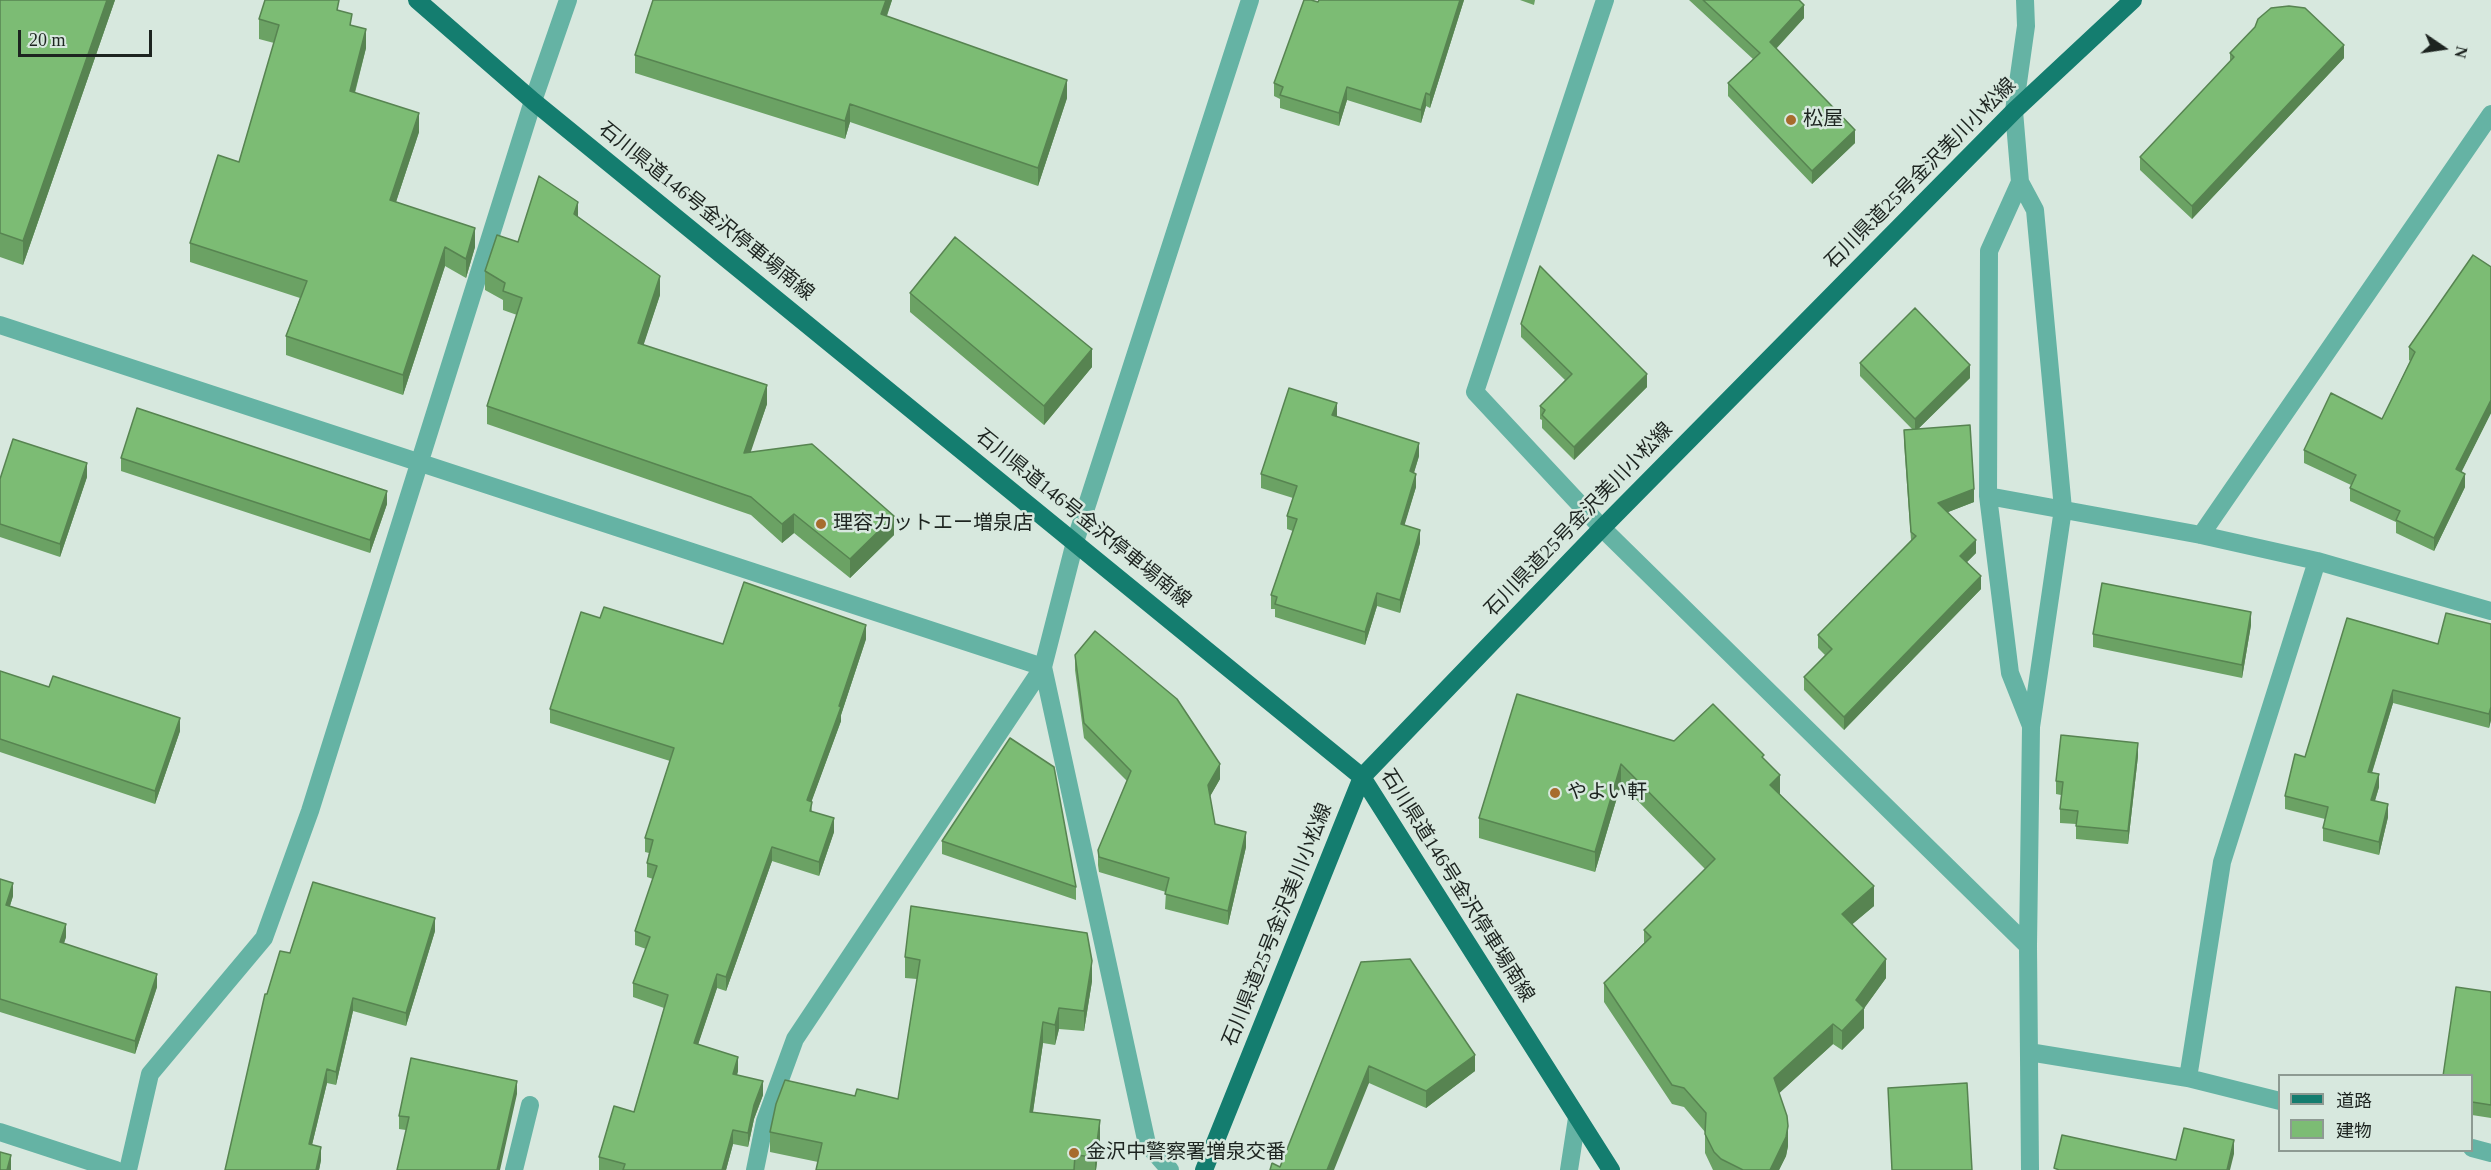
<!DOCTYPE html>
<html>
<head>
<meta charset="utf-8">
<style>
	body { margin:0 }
	#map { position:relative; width:2491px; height:1170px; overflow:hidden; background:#d7e8de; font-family:"Times New Roman","Noto Sans JP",serif }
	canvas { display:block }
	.legend { position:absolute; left:2278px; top:1074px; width:195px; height:78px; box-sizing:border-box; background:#d7e8de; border:2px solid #8d9a92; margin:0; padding:8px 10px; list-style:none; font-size:18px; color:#1d2420 }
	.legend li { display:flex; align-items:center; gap:12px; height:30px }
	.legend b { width:30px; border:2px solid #8d9a92 }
	.north { position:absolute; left:2413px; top:18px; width:60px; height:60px; -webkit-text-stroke:4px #d7e8de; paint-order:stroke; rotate:103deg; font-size:16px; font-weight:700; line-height:24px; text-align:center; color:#1d2420 }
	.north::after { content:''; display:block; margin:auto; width:21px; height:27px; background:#1d2420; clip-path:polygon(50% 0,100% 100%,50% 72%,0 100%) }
	.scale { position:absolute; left:18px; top:30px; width:134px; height:27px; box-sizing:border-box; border:3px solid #1d2420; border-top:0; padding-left:8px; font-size:18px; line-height:21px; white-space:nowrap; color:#1d2420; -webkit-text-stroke:4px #d7e8de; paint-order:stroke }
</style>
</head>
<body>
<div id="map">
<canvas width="2491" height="1170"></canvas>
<ul class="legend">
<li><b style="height:8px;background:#147d6f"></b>道路</li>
<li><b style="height:16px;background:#7cbc74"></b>建物</li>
</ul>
<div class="north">N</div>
<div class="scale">20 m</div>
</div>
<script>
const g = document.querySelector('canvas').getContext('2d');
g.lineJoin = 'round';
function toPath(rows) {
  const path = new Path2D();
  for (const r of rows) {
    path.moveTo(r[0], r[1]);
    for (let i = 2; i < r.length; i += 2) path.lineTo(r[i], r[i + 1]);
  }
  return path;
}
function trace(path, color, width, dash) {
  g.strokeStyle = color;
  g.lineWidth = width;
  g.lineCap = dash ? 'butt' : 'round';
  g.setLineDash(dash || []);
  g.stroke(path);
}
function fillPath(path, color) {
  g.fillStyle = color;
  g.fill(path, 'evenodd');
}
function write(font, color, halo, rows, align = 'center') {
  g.font = font + ' "Times New Roman","Noto Sans JP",serif';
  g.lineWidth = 5;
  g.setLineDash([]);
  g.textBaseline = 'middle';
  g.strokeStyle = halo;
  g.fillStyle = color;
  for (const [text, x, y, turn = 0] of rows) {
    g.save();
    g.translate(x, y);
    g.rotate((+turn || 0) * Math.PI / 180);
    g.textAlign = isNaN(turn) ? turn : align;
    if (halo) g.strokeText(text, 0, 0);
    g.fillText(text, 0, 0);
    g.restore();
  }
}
trace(toPath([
	[1605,0,1475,392,1602,528,2028,946,2030,1170],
	[2025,0,2026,26,2014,111,2020,182,2035,210,2063,509,2031,727,2028,946],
	[2020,182,1989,251,1988,496,2010,673,2031,726],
	[0,325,1043,667],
	[1988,496,2201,535,2317,561,2491,611],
	[2201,535,2491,114],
	[1043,667,1147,1144,1170,1170],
	[2029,1052,2188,1078,2280,1101],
	[2188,1078,2222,862,2317,561],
	[0,1132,116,1170],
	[2472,1148,2491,1153],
	[128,1170,150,1074,264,938,310,811,533,101,568,0],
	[514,1170,530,1105],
	[755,1170,765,1121,795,1039,1043,667,1075,542,1250,0],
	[1569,1170,1577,1118]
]), '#65b3a4', 18);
trace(toPath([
	[417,0,533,101,1362,777,1611,1170],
	[1204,1170,1362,777,1602,528,2014,111,2133,0]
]), '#147d6f', 18);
fillPath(toPath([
	[0,0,115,0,23,265,0,257],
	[653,0,892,0,887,16,1067,98,1038,186,850,122,845,139,635,73,635,55],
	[1319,0,1464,0,1430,108,1426,106,1421,123,1347,100,1339,126,1280,108,1280,99,1274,96,1274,83],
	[1520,0,1535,0,1534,5],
	[1689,0,1799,0,1804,18,1776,49,1855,143,1812,184,1728,96,1728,83,1753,59],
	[339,10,352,26,366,48,355,93,419,132,396,202,475,247,466,278,445,266,403,395,286,355,286,336,300,298,190,262,190,243,239,162,274,43,259,39,259,19],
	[2230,53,2344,58,2192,219,2140,170,2140,157,2230,62],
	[578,217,660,295,643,345,767,404,750,452,894,535,850,578,794,533,782,543,751,515,487,424,487,406,517,315,503,310,503,300,485,290,485,271,518,242],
	[2491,267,2491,413,2461,472,2465,487,2434,551,2396,533,2396,522,2350,501,2350,488,2351,485,2304,463,2304,450,2382,419,2410,361,2409,360,2409,347],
	[910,293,1092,367,1044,425,910,312],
	[1521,324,1647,387,1574,460,1542,428,1542,420,1540,419,1540,406,1565,380,1521,337],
	[1860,363,1970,378,1918,429,1974,502,1948,512,1976,553,1967,562,1981,589,1844,730,1804,690,1804,677,1825,655,1818,648,1818,635,1911,540,1904,443,1904,430,1912,429,1860,376],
	[1337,417,1419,456,1414,473,1416,487,1404,525,1420,543,1400,613,1377,606,1365,645,1275,617,1275,609,1271,609,1271,595,1293,531,1287,529,1287,516,1293,498,1261,488,1261,474],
	[121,458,387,504,370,553,121,471],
	[87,477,60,557,0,537,0,479],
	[600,618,723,644,866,639,841,715,841,721,811,802,812,812,834,832,819,876,772,861,726,991,717,988,698,1044,738,1071,737,1075,763,1095,754,1119,748,1147,733,1144,726,1170,599,1170,599,1157,634,1112,664,1008,633,997,633,983,646,949,635,945,635,931,653,879,647,877,647,863,649,853,645,852,645,838,670,761,550,723,550,709],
	[2491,624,2491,720,2489,728,2393,703,2372,773,2379,787,2375,801,2388,817,2379,855,2323,841,2323,828,2325,819,2285,809,2285,796,2305,757,2438,644],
	[2251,625,2242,678,2093,647,2093,634],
	[1075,655,1220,779,1210,796,1215,824,1246,847,1228,925,1165,909,1166,892,1099,872,1098,865,1098,850,1127,781,1084,738,1075,670],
	[0,671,180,731,155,804,0,752],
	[1674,741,1764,759,1780,794,1874,906,1852,924,1886,978,1864,1008,1864,1028,1842,1050,1833,1044,1779,1093,1788,1146,1786,1156,1779,1170,1713,1170,1705,1153,1705,1132,1684,1107,1672,1104,1604,1002,1604,983,1644,943,1644,930,1705,869,1621,784,1595,872,1479,838,1479,818],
	[2138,756,2128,844,2076,839,2076,824,2060,823,2060,809,2061,795,2056,794,2056,781],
	[942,841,1076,887,1076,900,942,854],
	[0,879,13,896,10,906,66,937,64,943,157,987,135,1054,0,1012],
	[435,931,406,1026,353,1011,336,1085,327,1083,312,1145,321,1160,319,1170,225,1170,267,994,290,953],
	[905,957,1092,981,1084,1031,1059,1029,1055,1045,1043,1043,1033,1112,1100,1140,1096,1170,816,1170,818,1162,770,1152,770,1132,855,1096,898,1099,917,979,905,978],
	[1361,962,1475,1071,1426,1108,1369,1083,1280,1167],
	[2491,992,2491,1118,2472,1115,2472,1076],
	[1888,1088,1972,1170,1892,1170],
	[517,1094,406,1130,399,1129,399,1116]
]), '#6ba264');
fillPath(toPath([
	[107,0,115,0,23,265,23,241],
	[886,0,892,0,881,32,881,14],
	[1460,0,1464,0,1430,108,1430,95],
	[1804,5,1804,18,1770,55,1770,42],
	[366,29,366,48,350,110,350,91],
	[2344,45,2344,58,2192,219,2192,206],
	[1067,80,1067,98,1038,186,1038,168],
	[1347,87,1347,100,1339,126,1339,113],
	[1426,93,1426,106,1421,123,1421,110],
	[850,104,850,122,845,139,845,121],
	[419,113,419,132,390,220,390,200],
	[1855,130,1855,143,1812,184,1812,171],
	[578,202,578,221,574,214],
	[475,228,475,247,466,278,466,259],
	[445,247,445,266,403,395,403,375],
	[660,276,660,295,638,362,638,343],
	[1092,349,1092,367,1044,425,1044,406],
	[1970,365,1970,378,1915,432,1915,419],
	[1647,374,1647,387,1574,460,1574,447],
	[767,385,767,404,744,472,744,453],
	[2491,400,2491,413,2456,483,2456,469],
	[1337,403,1337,417,1332,415],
	[1419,443,1419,456,1410,485,1410,471],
	[87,463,87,477,60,557,60,544],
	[1416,474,1416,487,1401,537,1401,524],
	[2465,474,2465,487,2434,551,2434,538],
	[1974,489,1974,502,1938,516,1938,503],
	[387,491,387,504,370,553,370,540],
	[794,514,794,533,782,543,782,524],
	[894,516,894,535,850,578,850,559],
	[1420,530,1420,543,1400,613,1400,600],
	[1976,540,1976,553,1960,569,1960,556],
	[1981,576,1981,589,1844,730,1844,717],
	[1377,593,1377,606,1365,645,1365,632],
	[2251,612,2251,625,2242,678,2242,665],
	[866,625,866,639,841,715,841,721,807,814,807,800],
	[2393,690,2393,703,2368,785,2368,772],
	[2491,707,2491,720,2489,728,2489,714],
	[180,718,180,731,155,804,155,791],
	[2138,743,2138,756,2128,844,2128,831],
	[1220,764,1220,779,1208,800,1208,785],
	[1621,764,1621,784,1595,872,1595,852],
	[2379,774,2379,787,2371,813,2371,800],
	[1780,775,1780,795,1770,785],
	[2388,804,2388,817,2379,855,2379,842],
	[834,818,834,832,819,876,819,862],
	[1246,832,1246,847,1228,925,1228,911],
	[772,847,772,861,726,991,726,977],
	[13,883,13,896,6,918,6,905],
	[1874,886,1874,906,1842,933,1842,914],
	[435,918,435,931,406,1026,406,1013],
	[66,924,66,937,60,955,60,942],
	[1886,959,1886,978,1863,1010,1864,1008,1864,1028,1842,1050,1842,1031,1856,1000],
	[1092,961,1092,981,1084,1031,1084,1011],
	[157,974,157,987,135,1054,135,1041],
	[717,974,717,988,694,1057,694,1043],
	[353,998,353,1011,336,1085,336,1072],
	[1059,1008,1059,1029,1055,1045,1055,1025],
	[1043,1022,1043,1043,1030,1132,1030,1112],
	[1833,1024,1833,1044,1774,1098,1774,1078],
	[1475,1055,1475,1071,1426,1108,1426,1091],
	[738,1057,738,1071,733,1088,733,1074],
	[1369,1066,1369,1083,1334,1170,1327,1170],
	[327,1069,327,1083,309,1157,309,1144],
	[517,1081,517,1094,500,1170,497,1170],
	[763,1081,763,1095,754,1119,748,1147,748,1133,754,1105],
	[1100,1120,1100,1140,1096,1170,1095,1170,1095,1157],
	[1788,1126,1788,1146,1786,1156,1779,1170,1770,1170],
	[733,1130,733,1144,726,1170,722,1170],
	[2234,1140,2234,1154,2230,1170,2227,1170],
	[321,1147,321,1160,319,1170,316,1170],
	[11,1155,11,1170,7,1170]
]), '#578451');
const building = toPath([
	[0,0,107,0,23,241,0,233,0,0],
	[265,0,339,0,337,10,352,14,350,25,366,29,350,91,419,113,390,200,475,228,466,259,445,247,403,375,286,336,307,281,190,243,218,155,239,162,279,25,259,19,265,0],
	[653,0,886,0,881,14,1067,80,1038,168,850,104,845,121,635,55,653,0],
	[1304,0,1311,0,1318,2,1319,0,1460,0,1430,95,1426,93,1421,110,1347,87,1339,113,1280,95,1283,87,1274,83,1304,0],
	[1703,0,1799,0,1804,5,1770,42,1855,130,1812,171,1728,83,1760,53,1703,0],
	[2289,6,2305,8,2344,45,2192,206,2140,157,2234,57,2230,53,2255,27,2258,19,2271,8,2289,6],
	[539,176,578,202,574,214,660,276,638,343,767,385,744,453,812,444,894,516,850,559,794,514,782,524,751,497,487,406,522,298,503,291,505,283,485,271,497,235,518,242,539,176],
	[955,237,1092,349,1044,406,910,293,955,237],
	[2473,255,2491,267,2491,400,2456,469,2465,474,2434,538,2396,520,2400,511,2350,488,2356,475,2304,450,2331,393,2382,419,2415,352,2409,347,2473,255],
	[1540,266,1647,374,1574,447,1542,415,1545,410,1540,406,1572,374,1521,324,1540,266],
	[1915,308,1970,365,1915,419,1860,363,1915,308],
	[1289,388,1337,403,1332,415,1419,443,1410,471,1416,474,1401,524,1420,530,1400,600,1377,593,1365,632,1275,604,1277,597,1271,595,1297,519,1287,516,1297,486,1261,474,1289,388],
	[137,408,387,491,370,540,121,458,137,408],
	[1970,425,1974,489,1938,503,1976,540,1960,556,1981,576,1844,717,1804,677,1832,649,1818,635,1916,536,1911,532,1904,430,1970,425],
	[13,439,87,463,60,544,0,524,0,479,13,439],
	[744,582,866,625,839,706,841,707,807,800,812,802,810,811,834,818,819,862,772,847,726,977,717,974,694,1043,738,1057,733,1074,763,1081,754,1105,748,1133,733,1130,722,1170,623,1170,625,1164,599,1157,614,1106,634,1112,668,995,633,983,650,937,635,931,657,866,647,863,653,840,645,838,674,748,550,709,581,612,600,618,604,607,723,644,744,582],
	[2102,583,2251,612,2242,665,2093,634,2102,583],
	[2446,613,2491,624,2491,707,2489,714,2393,690,2368,772,2379,774,2371,800,2388,804,2379,842,2323,828,2328,807,2285,796,2295,754,2305,757,2347,618,2438,644,2446,613],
	[1095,631,1177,699,1220,764,1208,785,1215,824,1246,832,1228,911,1165,894,1169,878,1099,857,1098,850,1131,771,1084,723,1075,655,1095,631],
	[0,671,49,687,53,676,180,718,155,791,0,739,0,671],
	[1517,694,1674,741,1713,704,1764,755,1762,757,1780,775,1770,785,1874,886,1842,914,1886,959,1856,1000,1864,1008,1842,1031,1833,1024,1774,1078,1787,1116,1788,1126,1786,1137,1770,1170,1743,1170,1721,1159,1714,1152,1705,1134,1706,1113,1684,1088,1672,1085,1604,983,1651,937,1644,930,1715,859,1621,764,1595,852,1479,818,1517,694],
	[2061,735,2138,743,2128,831,2076,826,2078,811,2060,809,2063,782,2056,781,2061,735],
	[1010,738,1054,767,1076,887,942,841,1010,738],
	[0,879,13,883,6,905,66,924,60,942,157,974,135,1041,0,999,0,879],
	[313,882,435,918,406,1013,353,998,336,1072,327,1069,309,1144,321,1147,316,1170,225,1170,265,994,267,994,280,951,290,953,313,882],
	[911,906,1087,933,1092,961,1084,1011,1059,1008,1055,1025,1043,1022,1030,1112,1100,1120,1095,1157,1075,1155,1074,1170,816,1170,822,1143,770,1132,776,1104,785,1080,855,1096,857,1089,898,1099,920,960,905,957,911,906],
	[1410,959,1475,1055,1426,1091,1369,1066,1327,1170,1270,1170,1272,1163,1280,1167,1361,962,1410,959],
	[2456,987,2491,992,2491,1105,2472,1102,2472,1076,2443,1076,2456,987],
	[411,1058,517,1081,497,1170,397,1170,409,1117,399,1116,411,1058],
	[1967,1083,1972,1170,1892,1170,1888,1088,1967,1083],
	[2184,1128,2234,1140,2227,1170,2059,1170,2054,1168,2062,1135,2176,1160,2184,1128],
	[0,1152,11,1155,7,1170,9,1170,0,1170,0,1152]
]);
fillPath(building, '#7cbc74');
trace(building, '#578451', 1.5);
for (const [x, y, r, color] of [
	[1791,120,6,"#a76c2d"],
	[821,524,6,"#a76c2d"],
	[1555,793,6,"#a76c2d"],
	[1074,1153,6,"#a76c2d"]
]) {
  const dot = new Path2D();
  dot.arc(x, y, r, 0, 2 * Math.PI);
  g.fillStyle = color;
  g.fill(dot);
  trace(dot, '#d7e8de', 2);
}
write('20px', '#1d2420', '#d7e8de', [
	["松屋",1803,120],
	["理容カットエー増泉店",833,524],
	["やよい軒",1567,793],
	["金沢中警察署増泉交番",1086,1153]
], 'left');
write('20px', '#1d2420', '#d7e8de', [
	["石川県道25号金沢美川小松線",1921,174,-45],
	["石川県道146号金沢停車場南線",706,212,39],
	["石川県道146号金沢停車場南線",1083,519,39],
	["石川県道25号金沢美川小松線",1579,520,-46],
	["石川県道146号金沢停車場南線",1457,886,58],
	["石川県道25号金沢美川小松線",1278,925,-68]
]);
</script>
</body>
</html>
